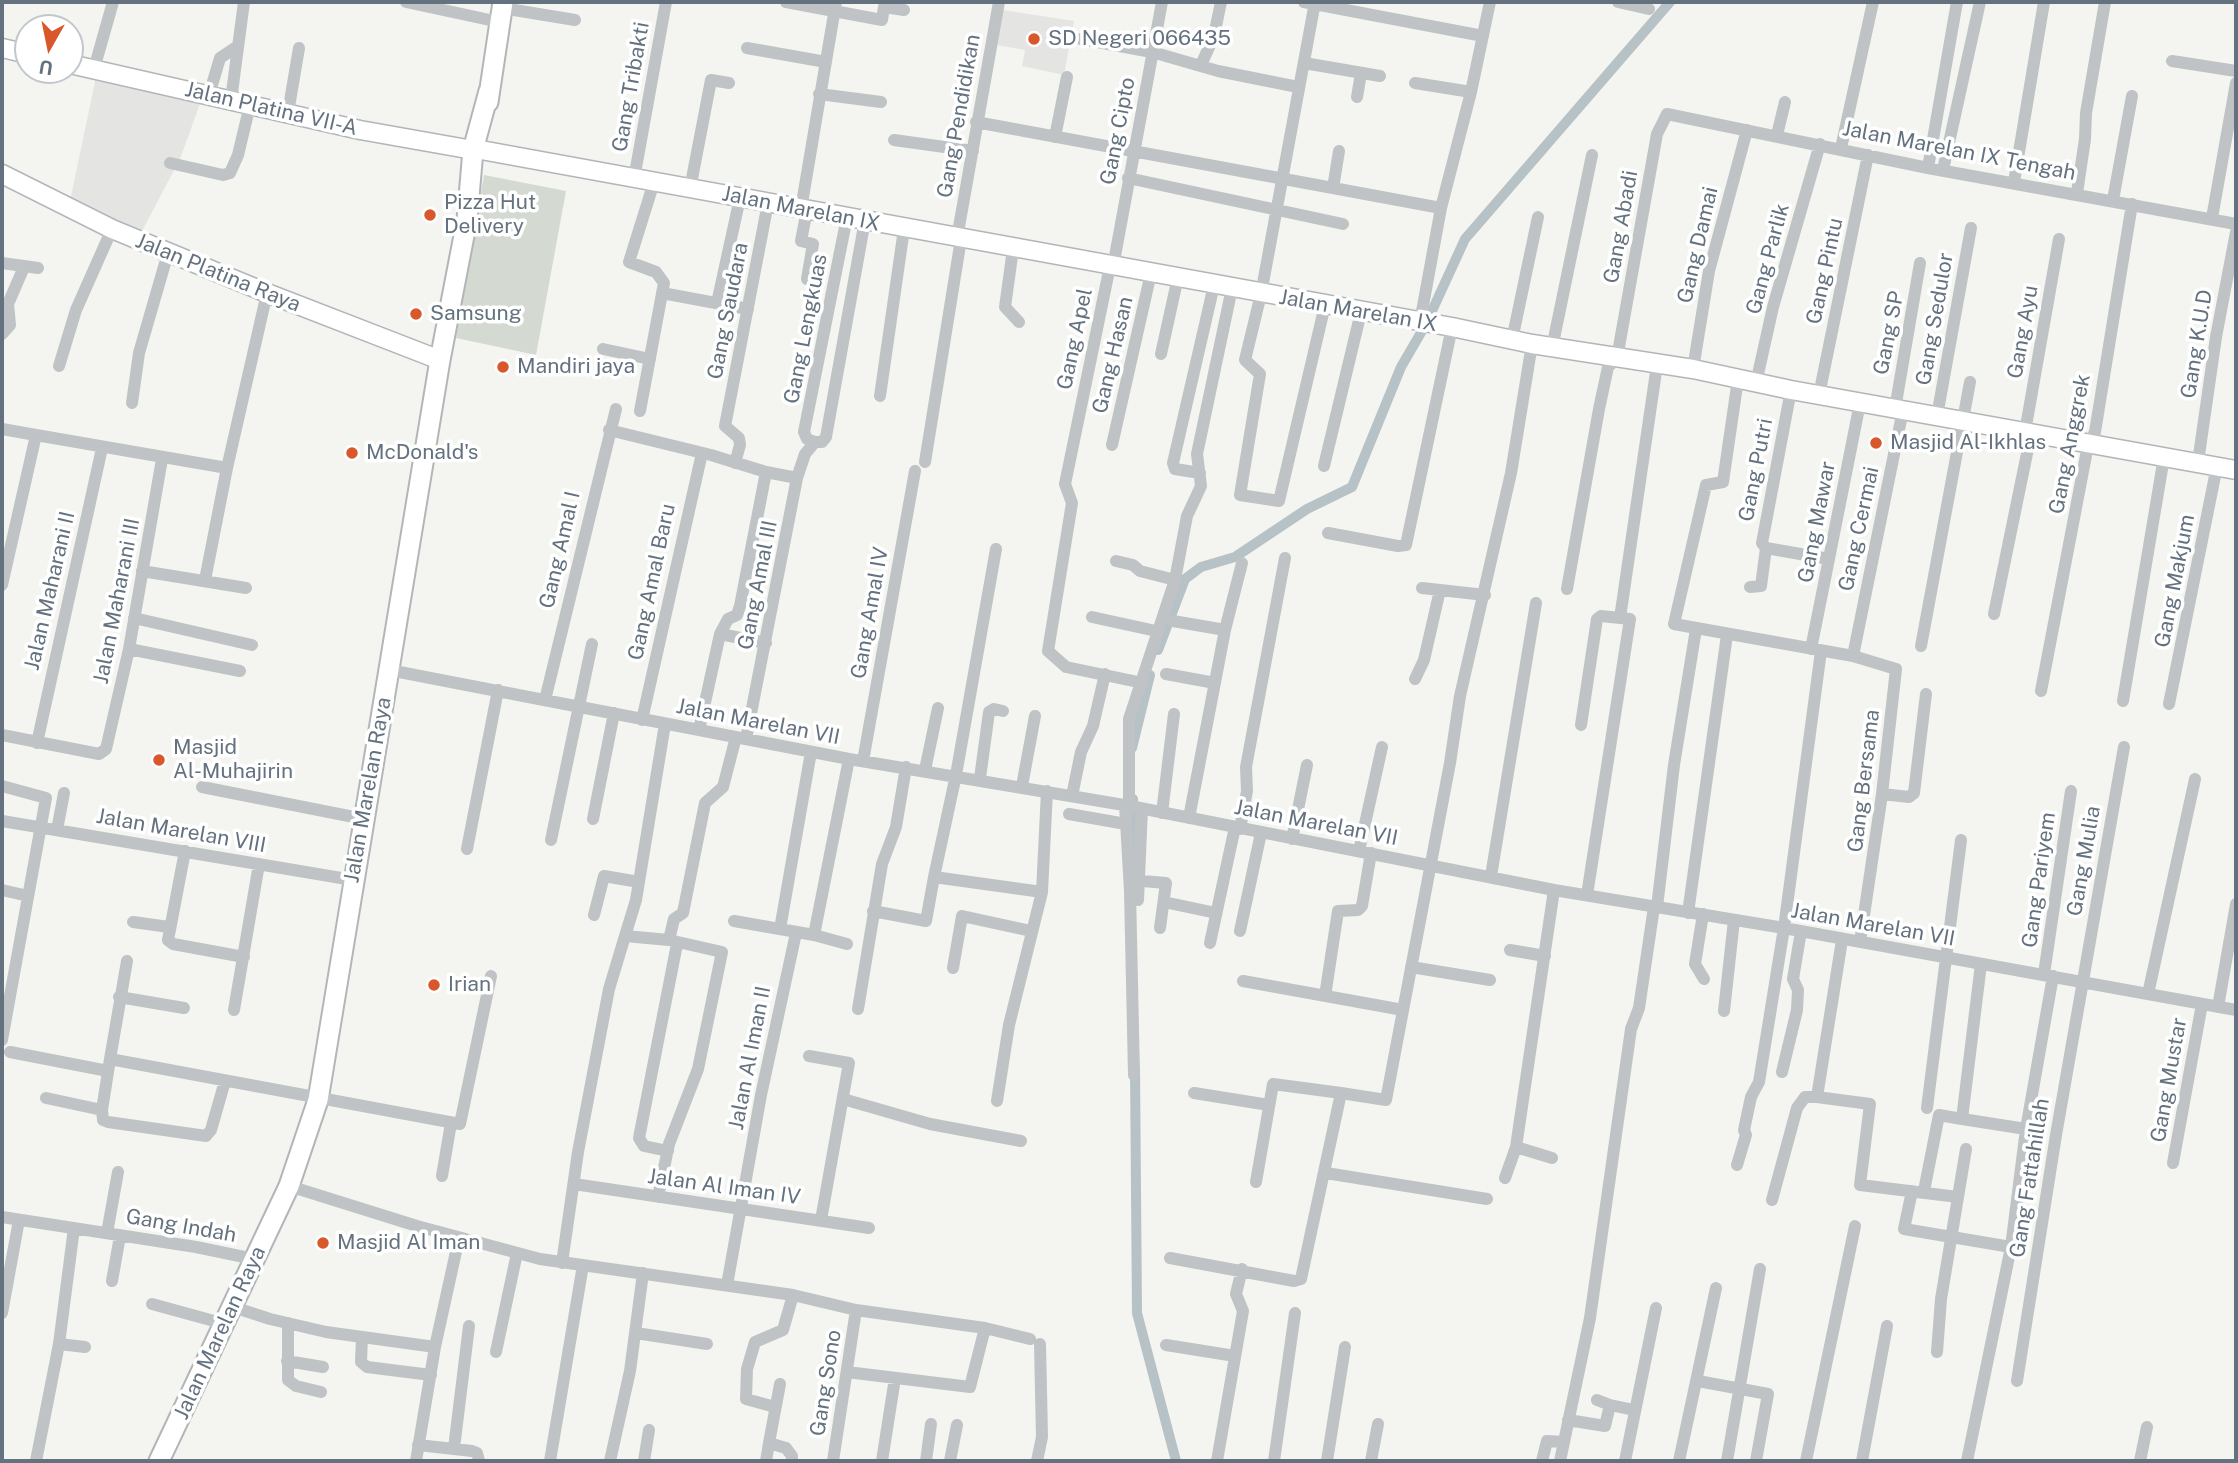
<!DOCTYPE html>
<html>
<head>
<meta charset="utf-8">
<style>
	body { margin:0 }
	#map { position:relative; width:2238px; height:1463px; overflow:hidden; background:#f4f4f0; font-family:"Public Sans",sans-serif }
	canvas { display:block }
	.frame { position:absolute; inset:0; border:4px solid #64727f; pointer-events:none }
	.north { position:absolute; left:14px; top:14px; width:70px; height:70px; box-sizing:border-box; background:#fff; border:2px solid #c1c7cc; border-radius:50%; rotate:189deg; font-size:19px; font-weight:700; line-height:28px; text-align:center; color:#64727f }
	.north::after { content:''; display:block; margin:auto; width:24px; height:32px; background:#d8582b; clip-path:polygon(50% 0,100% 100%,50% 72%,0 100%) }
</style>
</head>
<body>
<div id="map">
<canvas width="2238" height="1463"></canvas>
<div class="frame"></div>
<div class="north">U</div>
</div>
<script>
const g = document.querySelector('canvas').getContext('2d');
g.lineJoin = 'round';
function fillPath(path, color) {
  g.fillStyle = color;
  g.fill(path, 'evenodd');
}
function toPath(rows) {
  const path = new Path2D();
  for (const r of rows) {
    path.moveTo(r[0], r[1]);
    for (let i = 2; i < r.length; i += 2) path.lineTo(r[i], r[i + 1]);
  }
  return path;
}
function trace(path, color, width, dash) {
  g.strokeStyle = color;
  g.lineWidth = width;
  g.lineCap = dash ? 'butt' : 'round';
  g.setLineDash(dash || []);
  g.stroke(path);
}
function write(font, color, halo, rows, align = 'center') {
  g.font = font + ' "Public Sans",sans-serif';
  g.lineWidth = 7;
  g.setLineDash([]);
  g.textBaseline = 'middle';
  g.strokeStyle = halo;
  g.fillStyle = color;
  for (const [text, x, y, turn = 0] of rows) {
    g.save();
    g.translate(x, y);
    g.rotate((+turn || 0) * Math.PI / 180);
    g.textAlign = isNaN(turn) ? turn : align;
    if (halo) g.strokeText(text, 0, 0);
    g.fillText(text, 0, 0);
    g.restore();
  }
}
fillPath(toPath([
	[1003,10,1074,21,1064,75,1022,66,1025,50,997,45],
	[96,77,201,101,180,159,142,231,70,201]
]), '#e4e5e3');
fillPath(toPath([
	[484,175,566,191,536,355,456,338]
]), '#d4dad1');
trace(toPath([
	[1158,650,1185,579,1201,567,1235,557,1307,509,1352,487,1401,367,1426,324,1465,239,1670,2],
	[1132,748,1150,675],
	[1133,799,1133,853],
	[1135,1068,1137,1313,1176,1461]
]), '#b7c2c6', 10);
const secondary = toPath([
	[2,48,28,54],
	[70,64,360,130,473,150],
	[481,150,1452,327,1532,344,1693,369,1791,390,2236,470],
	[2,174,112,229,267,293,440,360]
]);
const primary = toPath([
	[488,102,503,2],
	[159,1461,289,1186,318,1100,440,360,467,220,473,150,489,91]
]);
trace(secondary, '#b2b6ba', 21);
trace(primary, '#b2b6b9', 23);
trace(toPath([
	[406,2,499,22],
	[786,2,882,20,884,7,904,10],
	[1304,2,1483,36],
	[1315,2,1261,294,1245,360,1260,374,1240,495,1279,501,1325,305],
	[1618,2,1649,9],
	[502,8,575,20],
	[1081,39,1152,52,1218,71,1298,87],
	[747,48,826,62],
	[2172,61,2236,71],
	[1304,63,1380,76],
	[1201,65,1214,36,1221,2],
	[94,69,113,2],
	[1415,83,1471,92],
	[819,94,881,102],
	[209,95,220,58,238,46],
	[1357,97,1361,73],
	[231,100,244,2],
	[288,113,299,48],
	[976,122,1441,208],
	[1777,135,1785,102],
	[1055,137,1067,77],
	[894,140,973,151],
	[1841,148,1873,2],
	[170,163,223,175,230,173,238,155,250,105],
	[1928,168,1957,2],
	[1943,170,1980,2],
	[1128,178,1343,224],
	[634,179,666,2],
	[2014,182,2044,2],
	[1333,188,1339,151],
	[690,189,711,80,729,83],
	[2077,193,2085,139,2086,113,2105,2],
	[2113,200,2132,96],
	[801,209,836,2],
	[847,217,804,432,807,439,815,442,822,442,826,437,865,220],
	[2212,218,2236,83],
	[957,238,999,2],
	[1013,249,1005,307,1019,322],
	[2,263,38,268],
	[1110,266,1065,484,1072,503,1048,651,1066,667,1143,683],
	[1113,267,1162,2],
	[807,279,813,244,801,241,807,210],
	[662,293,748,309],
	[717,303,740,198],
	[1420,322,1441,208,1471,92,1490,2],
	[2,334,10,325,8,304,24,267],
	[1512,340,1538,217],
	[1552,348,1592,155],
	[603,349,650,359],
	[1161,354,1178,277],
	[59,366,76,310,112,229],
	[1693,369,1709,271,1747,130],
	[1738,379,1723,482,1706,485,1674,624,1853,656,1896,669,1882,794,1860,942],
	[1756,383,1773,307,1820,144],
	[1819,395,1868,155],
	[880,396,904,229],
	[132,403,139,353,168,253],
	[1895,409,1920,263],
	[640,411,664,283,656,272,629,262,654,182],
	[1937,416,1971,228],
	[2,429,36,435],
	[609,430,711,455,766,472],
	[2025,432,2059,239],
	[1112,445,1151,273],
	[925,462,961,239],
	[2198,462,2216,337,2236,232],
	[735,463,740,445,739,438,725,426,768,203],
	[1324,466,1361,312],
	[1200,473,1175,469,1173,463,1214,285],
	[1328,533,1398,546,1406,545,1452,327],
	[1766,548,1829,559],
	[996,549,956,775,934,877,1042,892],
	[1116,561,1133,565,1140,571,1175,580],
	[142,571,246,588],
	[205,580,227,468],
	[2,585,36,435,227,468,267,293],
	[1750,587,1761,586,1766,548,1762,543,1791,390],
	[1422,588,1485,595],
	[1567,589,1599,409,1608,367,1617,358,1657,134,1667,114,1928,168,2236,224],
	[1994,614,2031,434],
	[1092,617,1156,631],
	[134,618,252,645],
	[1620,618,1657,365],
	[1173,621,1225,630],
	[720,634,766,643],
	[1921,646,1970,382],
	[129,649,240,671],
	[1811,649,1860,403],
	[1853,656,1903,410],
	[389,670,849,759,1130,806,1554,890,1784,928,2236,1010],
	[1166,674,1215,683],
	[1415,679,1424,660,1440,590],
	[2041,691,2088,445,2095,432,2132,204],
	[545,700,616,409],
	[2123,701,2164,457],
	[2169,704,2217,466],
	[642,720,702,453],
	[1581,725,1597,619,1601,616,1630,619,1587,895],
	[699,730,720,634,728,619,737,615,740,606,766,472,797,478],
	[2,735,99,754,106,749,129,649,162,459],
	[746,739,797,478,805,454,815,442],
	[37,743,102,448],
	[863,761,915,471],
	[925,770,938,708],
	[980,778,989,712,994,709,1003,711],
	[2,786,46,798,2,1040],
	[1022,786,1035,716],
	[202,787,364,819],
	[1882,794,1909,797,1914,793,1926,694],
	[1072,796,1081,752,1093,726,1105,674],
	[1125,805,1130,891,1134,1075],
	[1129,806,1129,719,1175,580,1187,516,1201,486,1197,454,1232,288],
	[1162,813,1174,714],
	[1069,814,1126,824],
	[1189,818,1225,630,1242,563],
	[593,819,614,713],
	[2,821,353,880],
	[1240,829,1247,791,1246,767,1285,558],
	[57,830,64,793],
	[1292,839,1307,765],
	[551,840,592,644],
	[467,849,498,690],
	[185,851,168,940,173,944,244,957],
	[1359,851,1382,747],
	[1491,876,1536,603],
	[1131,880,1166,883,1160,928],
	[2,890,28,896],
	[1138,900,1142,809],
	[1164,902,1216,913],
	[1657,907,1674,765,1696,629],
	[873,911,926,921,934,877],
	[1688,913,1727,635],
	[1703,914,1695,964,1704,979],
	[594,915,604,876,639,882],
	[734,921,814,935,849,759],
	[133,922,169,927],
	[780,929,811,752],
	[1240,931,1261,833],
	[814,935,847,944],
	[669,940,674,919,683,913,705,803,723,787,736,737],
	[1210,943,1235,827],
	[1510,950,1545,956],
	[127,961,110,1059,460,1124,491,976],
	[1411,967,1490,980],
	[953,968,962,916,1031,931],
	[2044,974,2071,791],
	[1243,981,1403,1010],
	[2148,994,2195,779],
	[1325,996,1338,911,1358,910,1362,906,1371,853],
	[119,997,184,1008],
	[2218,1007,2236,904],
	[858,1009,882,864,896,827,906,767],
	[234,1010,259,864],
	[1724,1011,1734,920],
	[10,1052,108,1071],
	[809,1056,849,1063,821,1220],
	[110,1059,102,1110,103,1120,108,1122,206,1136,211,1130,225,1081],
	[1782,1072,1797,1010,1798,990,1793,979,1801,931],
	[1194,1093,1269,1105],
	[1817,1097,1870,1104,1860,1185,1958,1197],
	[46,1098,102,1110],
	[843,1099,930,1124,1021,1141],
	[997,1101,1009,1025,1042,892,1047,791],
	[1927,1108,1961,840],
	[1962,1119,2026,1129],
	[668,1151,644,1146,639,1138,677,944],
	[1552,1158,1516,1147,1554,890],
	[2173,1163,2202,1004],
	[1737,1165,1746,1135,1744,1130,1751,1097,1759,1082,1784,928,1821,651],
	[1326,1173,1487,1199],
	[442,1176,451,1123],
	[1505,1178,1516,1147],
	[1256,1182,1273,1084,1341,1093],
	[574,1184,869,1228],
	[289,1186,417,1226,540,1259,793,1295,856,1310,985,1328,1030,1339],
	[1912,1191,1904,1229,2011,1247,1967,1461],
	[1924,1191,1939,1115,1962,1119,1981,964],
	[658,1197,669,1144,698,1069,722,952,669,940,625,936,636,900,665,724],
	[1772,1200,1797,1108,1805,1097,1817,1097,1842,940],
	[2,1217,196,1247,254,1259],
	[107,1233,118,1172],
	[2011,1247,2026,1129,2053,976],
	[1170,1258,1294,1281,1301,1279,1341,1093,1386,1100,1450,763,1460,696,1511,473,1532,344],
	[562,1263,578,1152,609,989,625,936],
	[112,1281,120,1236],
	[727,1285,761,1095,796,933],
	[152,1304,225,1324],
	[233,1307,270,1319,326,1332,435,1347],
	[2,1313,19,1220],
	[288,1323,288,1380,296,1386,321,1392],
	[636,1333,707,1344],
	[362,1337,361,1362,367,1367,431,1375],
	[59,1344,85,1347],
	[1166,1345,1235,1356],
	[496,1352,517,1253],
	[1937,1352,1941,1299,1966,1149],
	[287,1361,323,1367],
	[847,1372,970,1387,985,1328],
	[1698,1381,1768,1394,1756,1461],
	[2017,1381,2056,1135,2124,747],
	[780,1384,769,1443,786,1448,792,1456,792,1461],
	[1597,1400,1610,1405],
	[775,1407,746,1399,747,1369,755,1342,783,1330,793,1295],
	[1568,1420,1605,1426,1610,1405,1634,1410],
	[418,1445,472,1451,477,1453,479,1461],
	[454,1448,469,1326],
	[36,1461,59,1344,74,1228],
	[416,1461,435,1347,459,1238],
	[550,1461,583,1265],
	[610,1461,630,1371,643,1273],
	[644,1461,649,1430],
	[766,1461,769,1443],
	[833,1461,856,1310],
	[882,1461,895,1378],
	[926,1461,931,1424],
	[950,1461,957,1425],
	[1037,1461,1042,1437,1040,1344],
	[1217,1461,1243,1311,1236,1294,1242,1269],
	[1274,1461,1295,1313],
	[1327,1461,1345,1347],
	[1371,1461,1378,1424],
	[1542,1461,1547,1441,1564,1442],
	[1560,1461,1590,1318,1631,1029,1639,1008,1654,907],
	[1625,1461,1656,1308],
	[1679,1461,1716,1288],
	[1727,1461,1760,1269],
	[1806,1461,1855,1226],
	[1862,1461,1887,1326],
	[2140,1461,2147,1427]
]), '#bfc3c6', 12);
trace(secondary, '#fff', 18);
trace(primary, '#fff', 19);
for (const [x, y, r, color] of [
	[1034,39,7,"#d8582b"],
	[430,215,7,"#d8582b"],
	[416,314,7,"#d8582b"],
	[503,367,7,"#d8582b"],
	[1876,443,7,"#d8582b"],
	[352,453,7,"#d8582b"],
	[159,760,7,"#d8582b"],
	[434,985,7,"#d8582b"],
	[323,1243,7,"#d8582b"]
]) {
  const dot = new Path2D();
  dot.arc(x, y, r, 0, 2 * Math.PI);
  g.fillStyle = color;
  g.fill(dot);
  trace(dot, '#fff', 2.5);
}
write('21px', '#64727f', '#fff', [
	["SD Negeri 066435",1048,39],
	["Pizza Hut",444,203],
	["Delivery",444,227],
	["Samsung",430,314],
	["Mandiri jaya",517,367],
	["Masjid Al-Ikhlas",1890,443],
	["McDonald's",366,453],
	["Masjid",173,748],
	["Al-Muhajirin",173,772],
	["Irian",448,985],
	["Masjid Al Iman",337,1243]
], 'left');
write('21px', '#64727f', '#fff', [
	["Gang Tribakti",631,87,-80],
	["Jalan Platina VII-A",271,109,13],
	["Gang Pendidikan",959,116,-80],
	["Gang Cipto",1118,131,-79],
	["Jalan Marelan IX Tengah",1959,151,11],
	["Jalan Marelan IX",801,209,11],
	["Gang Abadi",1621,227,-80],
	["Gang Damai",1698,245,-77],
	["Gang Parlik",1768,259,-75],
	["Gang Pintu",1825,271,-78],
	["Jalan Platina Raya",218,273,22],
	["Gang Saudara",728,311,-79],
	["Jalan Marelan IX",1358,311,10],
	["Gang Sedulor",1935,319,-80],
	["Gang Lengkuas",806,329,-79],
	["Gang Ayu",2023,332,-80],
	["Gang SP",1889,333,-79],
	["Gang Apel",1075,339,-78],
	["Gang K.U.D",2197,344,-81],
	["Gang Hasan",1113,355,-77],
	["Gang Anggrek",2070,444,-79],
	["Gang Putri",1756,470,-79],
	["Gang Mawar",1817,522,-79],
	["Gang Cermai",1859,529,-78],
	["Gang Amal I",560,550,-77],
	["Gang Makjum",2175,581,-79],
	["Gang Amal Baru",652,582,-78],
	["Gang Amal III",758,585,-79],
	["Jalan Maharani II",50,591,-77],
	["Jalan Maharani III",117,601,-79],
	["Gang Amal IV",870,613,-80],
	["Jalan Marelan VII",758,722,11],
	["Gang Bersama",1864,781,-83],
	["Jalan Marelan Raya",368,790,-80],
	["Jalan Marelan VII",1316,823,11],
	["Jalan Marelan VIII",181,831,10],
	["Gang Mulia",2084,861,-80],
	["Gang Pariyem",2039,880,-82],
	["Jalan Marelan VII",1873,925,10],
	["Jalan Al Iman II",750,1058,-79],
	["Gang Mustar",2169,1080,-80],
	["Gang Fattahillah",2030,1178,-81],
	["Jalan Al Iman IV",724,1187,8],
	["Gang Indah",181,1226,10],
	["Jalan Marelan Raya",220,1333,-65],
	["Gang Sono",826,1383,-81]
]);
</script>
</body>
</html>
